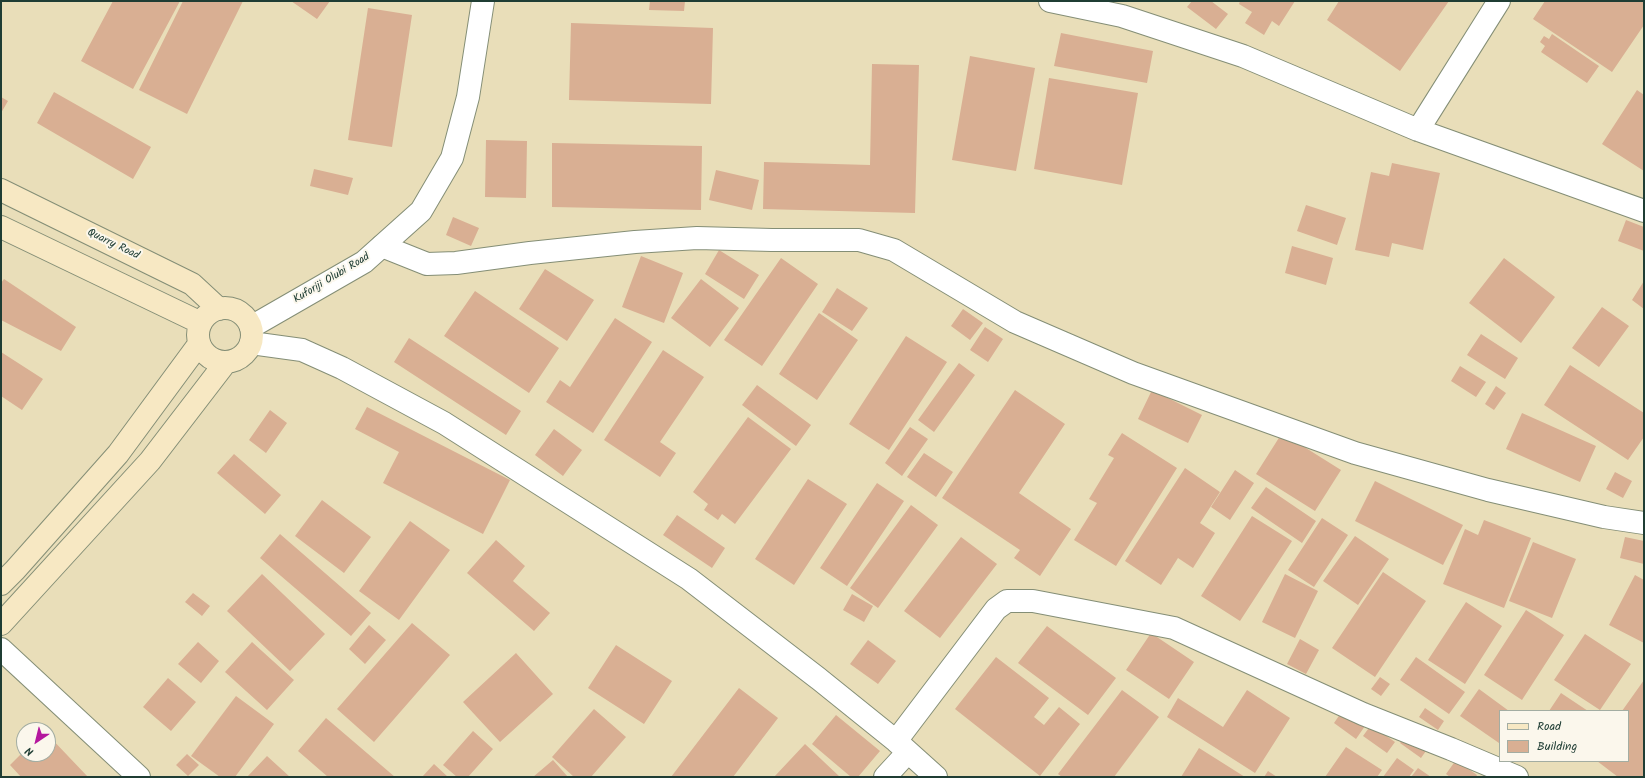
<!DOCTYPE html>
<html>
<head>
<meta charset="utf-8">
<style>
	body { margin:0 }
	#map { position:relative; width:1645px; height:778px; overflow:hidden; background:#e9deb9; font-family:Kalam,sans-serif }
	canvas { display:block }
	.frame { position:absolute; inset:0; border:2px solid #1f3d34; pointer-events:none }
	.legend { position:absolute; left:1499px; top:710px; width:130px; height:52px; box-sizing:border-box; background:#fbf7ec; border:1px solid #a3ada2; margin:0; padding:5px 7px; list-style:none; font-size:12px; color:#1f3d34 }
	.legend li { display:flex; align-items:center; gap:8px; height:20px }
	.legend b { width:20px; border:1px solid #a3ada2 }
	.north { position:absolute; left:16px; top:722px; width:40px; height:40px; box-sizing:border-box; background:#fbf7ec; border:1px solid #a3ada2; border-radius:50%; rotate:215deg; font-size:11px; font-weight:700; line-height:16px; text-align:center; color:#1f3d34 }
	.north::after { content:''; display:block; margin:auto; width:14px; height:18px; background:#b5179e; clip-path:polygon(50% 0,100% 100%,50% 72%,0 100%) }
</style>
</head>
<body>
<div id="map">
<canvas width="1645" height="778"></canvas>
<div class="frame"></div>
<ul class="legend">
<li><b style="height:5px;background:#f7e8c3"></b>Road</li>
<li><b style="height:11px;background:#d9af93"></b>Building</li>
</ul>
<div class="north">N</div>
</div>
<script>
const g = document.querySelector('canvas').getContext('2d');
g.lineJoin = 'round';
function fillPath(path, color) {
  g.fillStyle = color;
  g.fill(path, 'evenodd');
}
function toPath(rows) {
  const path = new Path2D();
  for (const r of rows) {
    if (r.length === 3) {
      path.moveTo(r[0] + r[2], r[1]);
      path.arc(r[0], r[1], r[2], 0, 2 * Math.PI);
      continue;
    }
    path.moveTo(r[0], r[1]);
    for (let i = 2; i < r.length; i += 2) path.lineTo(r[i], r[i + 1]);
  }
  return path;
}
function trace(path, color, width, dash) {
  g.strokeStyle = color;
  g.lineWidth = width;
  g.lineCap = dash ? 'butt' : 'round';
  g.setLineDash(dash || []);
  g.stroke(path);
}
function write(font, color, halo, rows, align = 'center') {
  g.font = font + ' Kalam,sans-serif';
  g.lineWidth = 4;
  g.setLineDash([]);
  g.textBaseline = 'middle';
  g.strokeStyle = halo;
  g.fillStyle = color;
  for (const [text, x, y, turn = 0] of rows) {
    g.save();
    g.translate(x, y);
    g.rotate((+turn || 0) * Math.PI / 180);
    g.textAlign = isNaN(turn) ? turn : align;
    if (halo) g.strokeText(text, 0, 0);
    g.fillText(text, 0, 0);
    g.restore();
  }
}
fillPath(toPath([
	[113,1,180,1,133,89,81,61],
	[183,1,243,1,187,114,139,90],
	[291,1,330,1,317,19],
	[650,1,685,1,684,11,649,10],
	[1192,1,1211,1,1228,14,1216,29,1187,7],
	[1240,1,1295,1,1279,26,1272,21,1264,35,1245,23,1252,12,1239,4],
	[1339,1,1449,1,1400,71,1327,20],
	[1545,1,1644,1,1644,25,1612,72,1533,19],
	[368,8,412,15,392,147,348,140],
	[571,23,713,28,711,104,569,100],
	[1061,33,1153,51,1147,83,1054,66],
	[1552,34,1599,66,1587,83,1541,52,1545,46,1540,42,1544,36,1549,39],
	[970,56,1035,68,1016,171,952,160],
	[872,64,919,65,915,213,763,209,764,162,870,165],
	[1049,78,1138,93,1122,185,1034,169],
	[1637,90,1644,95,1644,171,1602,144],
	[54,92,151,147,133,179,37,123],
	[1,97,8,101,1,113],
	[486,140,527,141,526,198,485,197],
	[552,143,702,146,701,210,552,207],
	[1392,163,1440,173,1423,250,1392,243,1389,257,1355,250,1371,172,1389,176],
	[314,169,353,178,348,195,310,186],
	[716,170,759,180,752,210,709,200],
	[1306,205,1346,218,1337,245,1297,231],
	[453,217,479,228,471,246,446,235],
	[1626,220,1644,227,1644,251,1618,241],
	[1292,246,1333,258,1326,285,1285,273],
	[719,250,759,275,744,299,705,274],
	[641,256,683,273,664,323,622,307],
	[781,258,818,284,762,366,724,340],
	[1504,258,1555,297,1521,343,1469,303],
	[545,269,594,300,567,341,519,309],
	[4,279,76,327,61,351,1,320,1,283],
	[701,279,739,308,710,347,671,318],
	[1644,281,1644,309,1632,300],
	[837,288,868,308,852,331,822,312],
	[475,291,559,348,529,393,444,336],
	[1602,307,1629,326,1599,367,1572,348],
	[963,309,983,323,970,340,951,326],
	[819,313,858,340,817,400,779,374],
	[615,318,652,342,593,433,546,402,560,380,570,387],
	[985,327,1003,339,988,362,970,350],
	[1481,334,1518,358,1505,379,1467,355],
	[906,336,947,362,889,450,849,424],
	[409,338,521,411,506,435,394,362],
	[663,350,704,377,660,442,676,453,660,477,604,440],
	[1,352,43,379,22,410,1,396],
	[959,363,975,375,934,432,918,420],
	[1570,365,1644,413,1644,437,1628,460,1544,405],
	[1460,366,1486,382,1476,397,1451,381],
	[757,385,811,425,796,446,742,405],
	[1496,386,1506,393,1494,410,1485,404],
	[1015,390,1065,424,1019,493,1071,529,1040,576,1014,558,1020,550,942,498],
	[1152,390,1202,415,1188,443,1138,419],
	[367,407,510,480,483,534,383,483,399,452,355,429],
	[270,410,287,423,266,453,249,440],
	[1522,413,1596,446,1580,482,1506,449],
	[748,417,791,449,735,524,722,514,718,520,704,510,708,504,693,492],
	[910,427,928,439,902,476,885,463],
	[554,429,582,450,563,476,535,455],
	[1122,433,1177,468,1116,566,1074,540,1097,503,1089,499,1114,458,1108,455],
	[1282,433,1341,470,1315,511,1256,474],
	[924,453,953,472,936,497,907,477],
	[234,454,281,495,265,514,217,473],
	[1185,468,1220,492,1200,523,1215,533,1193,568,1178,558,1161,585,1125,561],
	[1235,470,1254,483,1230,520,1211,507],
	[1615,472,1632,481,1623,498,1606,489],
	[808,479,847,504,794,585,755,559],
	[1375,481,1463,525,1443,565,1355,521],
	[877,483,904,501,847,586,820,568],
	[1266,487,1316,521,1302,543,1251,508],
	[322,500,371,537,344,573,295,536],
	[911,505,938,525,878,608,850,588],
	[677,515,725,548,712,568,663,535],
	[1252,516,1292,541,1240,621,1201,596],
	[1322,518,1348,535,1314,587,1288,570],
	[1484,520,1531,538,1504,608,1443,584,1465,529,1478,535],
	[410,521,450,550,399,620,359,591],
	[280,534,371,613,351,636,260,558],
	[1355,536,1389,559,1358,605,1323,581],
	[961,537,997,564,940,638,904,611],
	[1625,537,1644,541,1644,564,1620,558],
	[496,540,525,566,513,581,550,613,534,631,467,573],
	[1533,542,1576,559,1552,618,1509,601],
	[1383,572,1426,601,1375,677,1332,648],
	[262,574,325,634,290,671,227,611],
	[1285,574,1318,591,1295,638,1262,622],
	[1635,575,1644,580,1644,643,1609,625],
	[193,593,210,606,202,616,185,602],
	[852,594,873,606,864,622,843,610],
	[1466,602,1502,626,1465,684,1428,660],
	[1526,610,1564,635,1522,700,1484,675],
	[412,623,450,655,374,742,337,709],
	[369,625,386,640,365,664,349,649],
	[1047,626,1116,678,1088,715,1018,663],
	[1151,633,1194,662,1169,699,1126,670],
	[1585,634,1631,664,1600,710,1554,680],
	[1300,639,1319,650,1306,674,1287,664],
	[868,640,896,661,878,684,850,664],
	[198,642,219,661,201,683,178,664],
	[252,642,294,680,267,710,225,672],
	[616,645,672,681,644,724,588,688],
	[516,653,553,694,500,742,463,702],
	[996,657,1049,698,1034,717,1044,725,1059,707,1080,724,1040,776,955,709],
	[1416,657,1465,692,1449,714,1400,680],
	[1380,677,1390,684,1381,696,1371,689],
	[168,678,196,702,171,731,143,707],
	[1644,680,1644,776,1618,777,1597,761,1628,761,1628,711,1622,711],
	[739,688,778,718,733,777,671,777],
	[1479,689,1509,711,1500,711,1499,743,1460,716],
	[1122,690,1159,717,1114,777,1062,777,1058,774],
	[1247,690,1290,718,1255,773,1167,717,1178,698,1223,727],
	[1561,693,1588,711,1549,711],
	[236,696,274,724,235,777,220,777,191,756],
	[1425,708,1444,721,1438,730,1419,717],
	[594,709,626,737,591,777,574,777,552,757],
	[1343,710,1365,726,1356,739,1334,723],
	[836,715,880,751,858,777,851,777,812,744],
	[326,718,395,777,328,777,298,751],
	[1371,725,1395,742,1387,753,1363,736],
	[473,731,493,749,468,777,457,777,443,765],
	[1407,733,1428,748,1421,758,1400,743],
	[48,735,88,777,21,777,10,765,24,751,24,754,48,754],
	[805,744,840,777,774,777],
	[1346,747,1382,770,1377,777,1325,777],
	[1199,748,1245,777,1181,777],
	[187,754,199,765,188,776,176,765],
	[267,756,290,777,247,777],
	[1397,758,1414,770,1409,777,1383,777],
	[553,760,568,777,533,777],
	[1456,760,1477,775,1476,777,1450,777,1446,774],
	[434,764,448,777,422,777],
	[1418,768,1431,777,1411,777],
	[1268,771,1277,777,1264,777]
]), '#d9af93');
const minor = toPath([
	[1050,1,1122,16,1243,56,1418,130,1644,211],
	[1418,130,1499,1],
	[382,246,427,264,456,263,530,253,635,242,697,238,772,240,859,240,894,250,1015,322,1133,373,1355,453,1488,490,1604,517,1644,523],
	[251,343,302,350,342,368,444,423,689,579,819,679,896,741,936,777],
	[1,649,139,777],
	[896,741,996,609,1007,601,1033,601,1174,628,1363,714,1451,749,1517,777],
	[885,777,908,752]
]);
const tertiary = toPath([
	[251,327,364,262,421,211,452,158,468,97,483,1]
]);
const secondary = toPath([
	[1,190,192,284,219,309],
	[1,227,201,323],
	[225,335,27],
	[1,584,15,570,118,454,199,344],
	[1,624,150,461,226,362]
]);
trace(minor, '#848e76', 24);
trace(tertiary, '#848e76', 24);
trace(secondary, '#848e76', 24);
trace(minor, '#fff', 22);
trace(tertiary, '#fff', 22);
trace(secondary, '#f7e8c3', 22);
write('11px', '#1f3d34', '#fbf7ec', [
	["Quarry Road",113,245,26],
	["Kuforiji Olubi Road",332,279,-31]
]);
</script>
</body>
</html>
